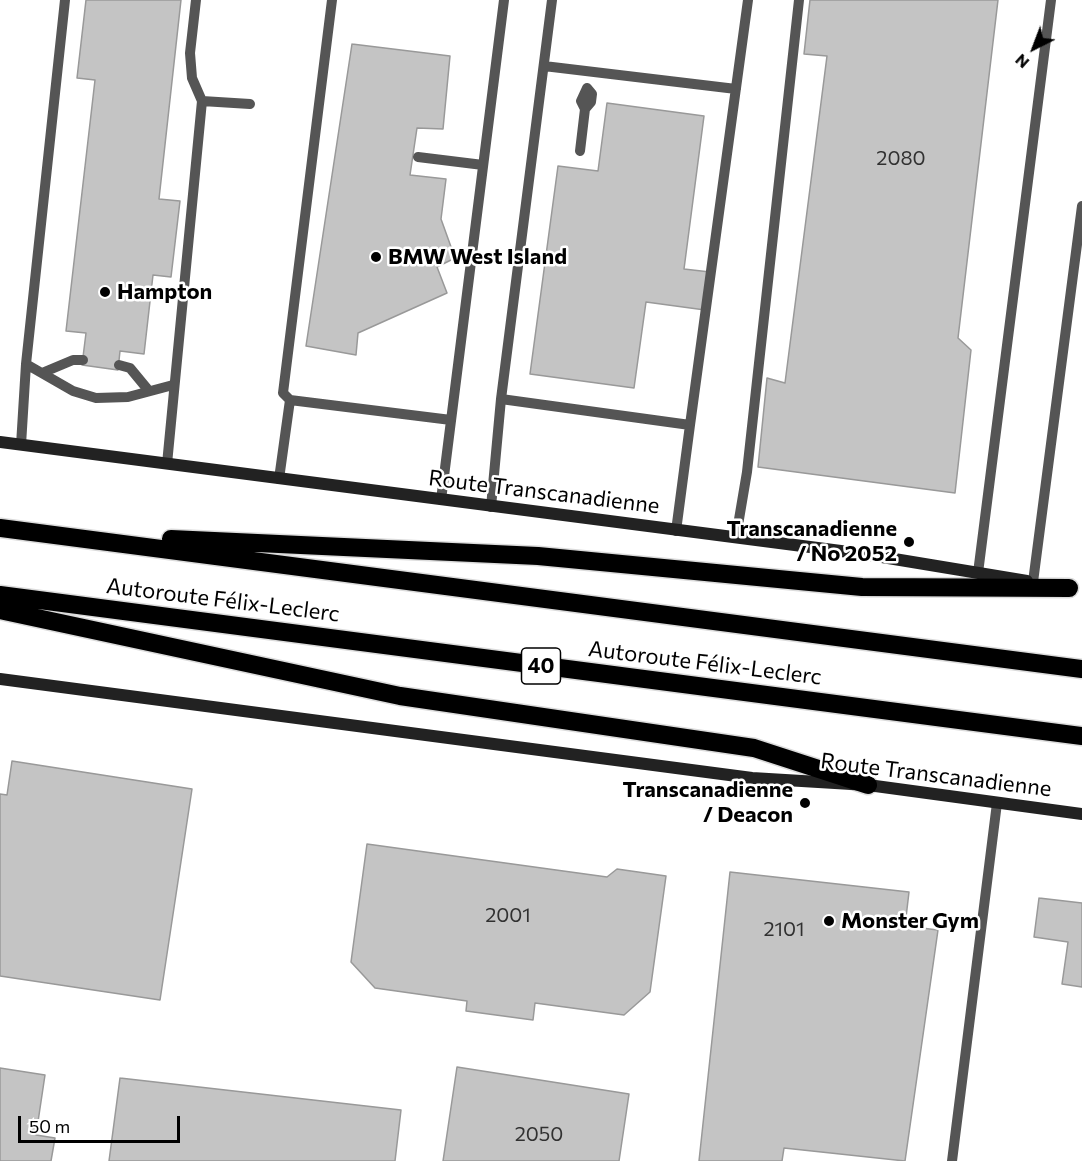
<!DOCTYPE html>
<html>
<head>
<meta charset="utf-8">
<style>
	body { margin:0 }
	#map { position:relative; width:1082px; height:1161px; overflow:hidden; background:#fff; font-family:Commissioner,sans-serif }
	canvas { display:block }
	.north { position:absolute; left:1004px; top:18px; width:60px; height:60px; -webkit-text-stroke:4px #fff; paint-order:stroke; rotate:222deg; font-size:16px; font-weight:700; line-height:24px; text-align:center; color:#000 }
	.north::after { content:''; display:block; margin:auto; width:21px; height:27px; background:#000; clip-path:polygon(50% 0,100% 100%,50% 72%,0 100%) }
	.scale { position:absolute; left:18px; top:1116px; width:162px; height:27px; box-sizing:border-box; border:3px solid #000; border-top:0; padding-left:8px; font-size:18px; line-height:21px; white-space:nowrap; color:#000; -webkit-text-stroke:4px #fff; paint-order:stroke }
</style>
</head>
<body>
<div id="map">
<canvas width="1082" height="1161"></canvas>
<div class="north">N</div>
<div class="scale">50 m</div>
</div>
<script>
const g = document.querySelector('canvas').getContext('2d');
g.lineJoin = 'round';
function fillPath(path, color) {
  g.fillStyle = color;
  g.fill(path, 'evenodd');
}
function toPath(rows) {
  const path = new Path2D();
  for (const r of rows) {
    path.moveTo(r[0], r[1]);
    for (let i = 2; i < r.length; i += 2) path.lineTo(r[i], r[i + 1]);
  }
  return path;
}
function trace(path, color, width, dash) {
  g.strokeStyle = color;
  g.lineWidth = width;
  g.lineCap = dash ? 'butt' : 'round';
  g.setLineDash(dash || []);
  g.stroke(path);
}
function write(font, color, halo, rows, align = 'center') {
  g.font = font + ' Commissioner,sans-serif';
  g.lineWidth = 5;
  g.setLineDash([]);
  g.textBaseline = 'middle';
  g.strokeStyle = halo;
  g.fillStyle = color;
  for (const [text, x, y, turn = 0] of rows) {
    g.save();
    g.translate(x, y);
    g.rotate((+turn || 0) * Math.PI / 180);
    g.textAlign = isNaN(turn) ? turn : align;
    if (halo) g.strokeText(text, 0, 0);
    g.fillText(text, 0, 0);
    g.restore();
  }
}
const building = toPath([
	[86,0,181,0,159,199,180,201,171,277,153,275,144,354,120,351,118,370,82,365,86,333,66,331,95,80,77,78,86,0],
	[810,0,998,0,958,338,971,350,955,493,758,467,767,378,785,383,827,56,804,54,810,0],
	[352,44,450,56,443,129,417,128,410,175,446,179,441,219,455,258,437,267,447,293,358,333,356,355,306,346,352,44],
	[607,103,704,116,684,269,710,272,705,310,646,302,634,388,530,374,558,166,598,171,607,103],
	[12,761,192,789,160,1000,0,976,0,794,7,795,12,761],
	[367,844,607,877,617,869,666,876,650,992,624,1015,535,1003,533,1020,466,1011,467,1001,375,988,351,962,367,844],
	[730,872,909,892,905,926,938,930,905,1161,784,1148,782,1161,699,1161,730,872],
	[1039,898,1082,903,1082,987,1062,984,1068,942,1034,937,1039,898],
	[457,1067,629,1094,619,1161,443,1161,457,1067],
	[0,1068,45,1075,36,1135,55,1138,51,1161,0,1161,0,1068],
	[120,1078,401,1110,395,1161,109,1161,120,1078]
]);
fillPath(building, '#c4c4c4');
trace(building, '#999', 1.5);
const motorway = toPath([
	[0,528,1082,669],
	[171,539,538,556,862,587,1069,588],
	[0,595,1082,736],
	[0,610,400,696,754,748,868,785]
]);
trace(motorway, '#dbdbdb', 21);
trace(toPath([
	[196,0,190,53,192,78,202,101],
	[544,66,736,89],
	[580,151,585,109,591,102,592,94,587,88,581,101,585,109],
	[418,157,483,165],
	[26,364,73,391,96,398,128,397,173,385],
	[119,365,130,368,149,391],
	[42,373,73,360,83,360],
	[501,399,552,0],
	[290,400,451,420],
	[690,425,748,0],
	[21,445,26,364,65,0],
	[167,464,202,101,250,104],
	[279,479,290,400,283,393,332,0],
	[441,500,504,0],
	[491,507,501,399,690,425,676,531],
	[736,537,747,472,799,0],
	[978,573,1051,0],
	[1033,582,1082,206],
	[952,1161,997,803]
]), '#555', 10);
trace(toPath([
	[0,442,864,554,1027,581],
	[0,679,752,778,868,785,1082,814]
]), '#222', 12);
trace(motorway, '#000', 18);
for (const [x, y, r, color] of [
	[376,257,6,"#000"],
	[105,292,6,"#000"],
	[909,542,6,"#000"],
	[805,803,6,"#000"],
	[829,921,6,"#000"]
]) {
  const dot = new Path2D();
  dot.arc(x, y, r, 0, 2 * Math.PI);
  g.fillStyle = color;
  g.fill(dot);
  trace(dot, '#fff', 2);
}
write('20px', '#313131', null, [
	["2080",901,158],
	["2001",508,915],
	["2101",784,929],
	["2050",539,1134]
]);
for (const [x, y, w] of [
	[541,666,39]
]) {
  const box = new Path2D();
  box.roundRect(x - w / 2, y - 18, w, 36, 4.5);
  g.fillStyle = '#fff';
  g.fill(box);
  trace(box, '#000', 1.5);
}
write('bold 21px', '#000', null, [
	["40",541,666]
]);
write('bold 22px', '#000', '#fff', [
	["BMW West Island",388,257],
	["Hampton",117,292],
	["Transcanadienne",897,529,"right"],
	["/ No 2052",897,554,"right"],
	["Transcanadienne",793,790,"right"],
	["/ Deacon",793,815,"right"],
	["Monster Gym",841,921]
], 'left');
write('22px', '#000', '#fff', [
	["Route Transcanadienne",544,492,7],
	["Autoroute Félix-Leclerc",223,600,7],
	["Autoroute Félix-Leclerc",705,663,7],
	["Route Transcanadienne",936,775,7]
]);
</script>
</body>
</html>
